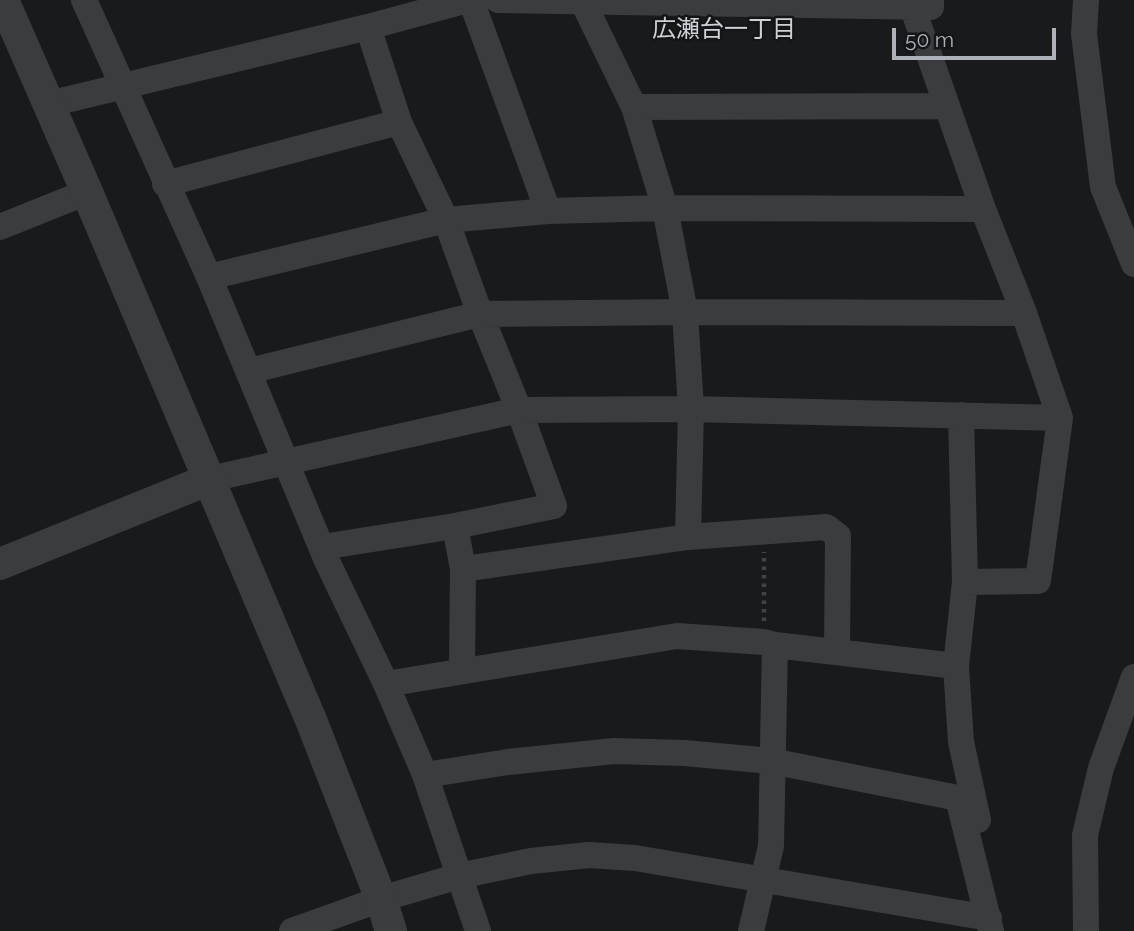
<!DOCTYPE html>
<meta charset="utf-8">
<style>
body{margin:0}
#map{position:relative;width:1134px;height:931px;overflow:hidden;background:#191a1c;font-family:Raleway,sans-serif}
canvas{display:block}
.scale{position:absolute;left:892px;top:28px;width:164px;height:32px;box-sizing:border-box;border:4px solid #adb2ba;border-top:0;padding-left:9px;font-size:21px;line-height:24px;white-space:nowrap;color:#adb2ba;-webkit-text-stroke:5px #141517;paint-order:stroke}
</style>
<div id="map">
<canvas width="1134" height="931"></canvas>
<div class="scale">50 m</div>
</div>
<script>
const c = document.querySelector('canvas').getContext('2d');
c.lineJoin = 'round';
function poly(rows) {
  const path = new Path2D();
  for (const r of rows) {
    path.moveTo(r[0], r[1]);
    for (let i = 2; i < r.length; i += 2) path.lineTo(r[i], r[i + 1]);
  }
  return path;
}
function stroke(path, color, width, dash) {
  c.strokeStyle = color;
  c.lineWidth = width;
  c.lineCap = dash ? 'butt' : 'round';
  c.setLineDash(dash || []);
  c.stroke(path);
}
function write(font, color, halo, rows, align = 'center') {
  c.font = font + ' Raleway,"Noto Sans JP",sans-serif';
  c.lineWidth = 5;
  c.setLineDash([]);
  c.textBaseline = 'middle';
  c.strokeStyle = halo;
  c.fillStyle = color;
  for (const [text, x, y, turn = 0] of rows) {
    c.save();
    c.translate(x, y);
    c.rotate((+turn || 0) * Math.PI / 180);
    c.textAlign = isNaN(turn) ? turn : align;
    if (halo) c.strokeText(text, 0, 0);
    c.fillText(text, 0, 0);
    c.restore();
  }
}
const path = poly([
 [764,621,764,552]
]);
const minor = poly([
 [84,0,209,277,327,561,386,684,425,775,478,931],
 [471,0,548,211],
 [498,0,931,7,931,0],
 [582,0,634,107,665,208,685,312,691,409,688,537],
 [905,0,912,6,983,209,1024,313,1060,418,1038,581,965,582],
 [1086,0,1084,34,1103,187,1134,264],
 [368,27,399,122,446,220,480,314,519,410,554,506,455,526,463,569],
 [49,104,368,27,468,0],
 [634,107,947,106],
 [165,184,399,122],
 [0,227,87,192],
 [209,277,446,220,548,211,665,208,983,209],
 [249,371,480,314,685,312,1024,313],
 [961,415,965,582,956,666,961,742,978,820],
 [210,479,519,410,691,409,1060,418],
 [322,547,455,526],
 [462,671,463,569,688,537,826,527,838,536,837,652],
 [386,684,677,636,764,642,775,645],
 [425,775,508,762,614,751,685,753,771,761,958,798,991,931],
 [292,931,381,899,459,876,531,861,589,855,635,858,989,918],
 [751,931,771,846,775,645,956,666],
 [1086,931,1085,835,1101,768,1134,677]
]);
const tertiary = poly([
 [3,0,87,192,311,720,381,899,391,931],
 [0,564,210,479]
]);
const neighbourhoodNames = [
 ["広瀬台一丁目",724,30]
];
stroke(path, '#414347', 4.5, [3.5, 5]);
stroke(minor, '#3b3c40', 26);
stroke(tertiary, '#3b3c40', 32);
write('24px', '#cdd1d7', '#141517', neighbourhoodNames);
</script>
